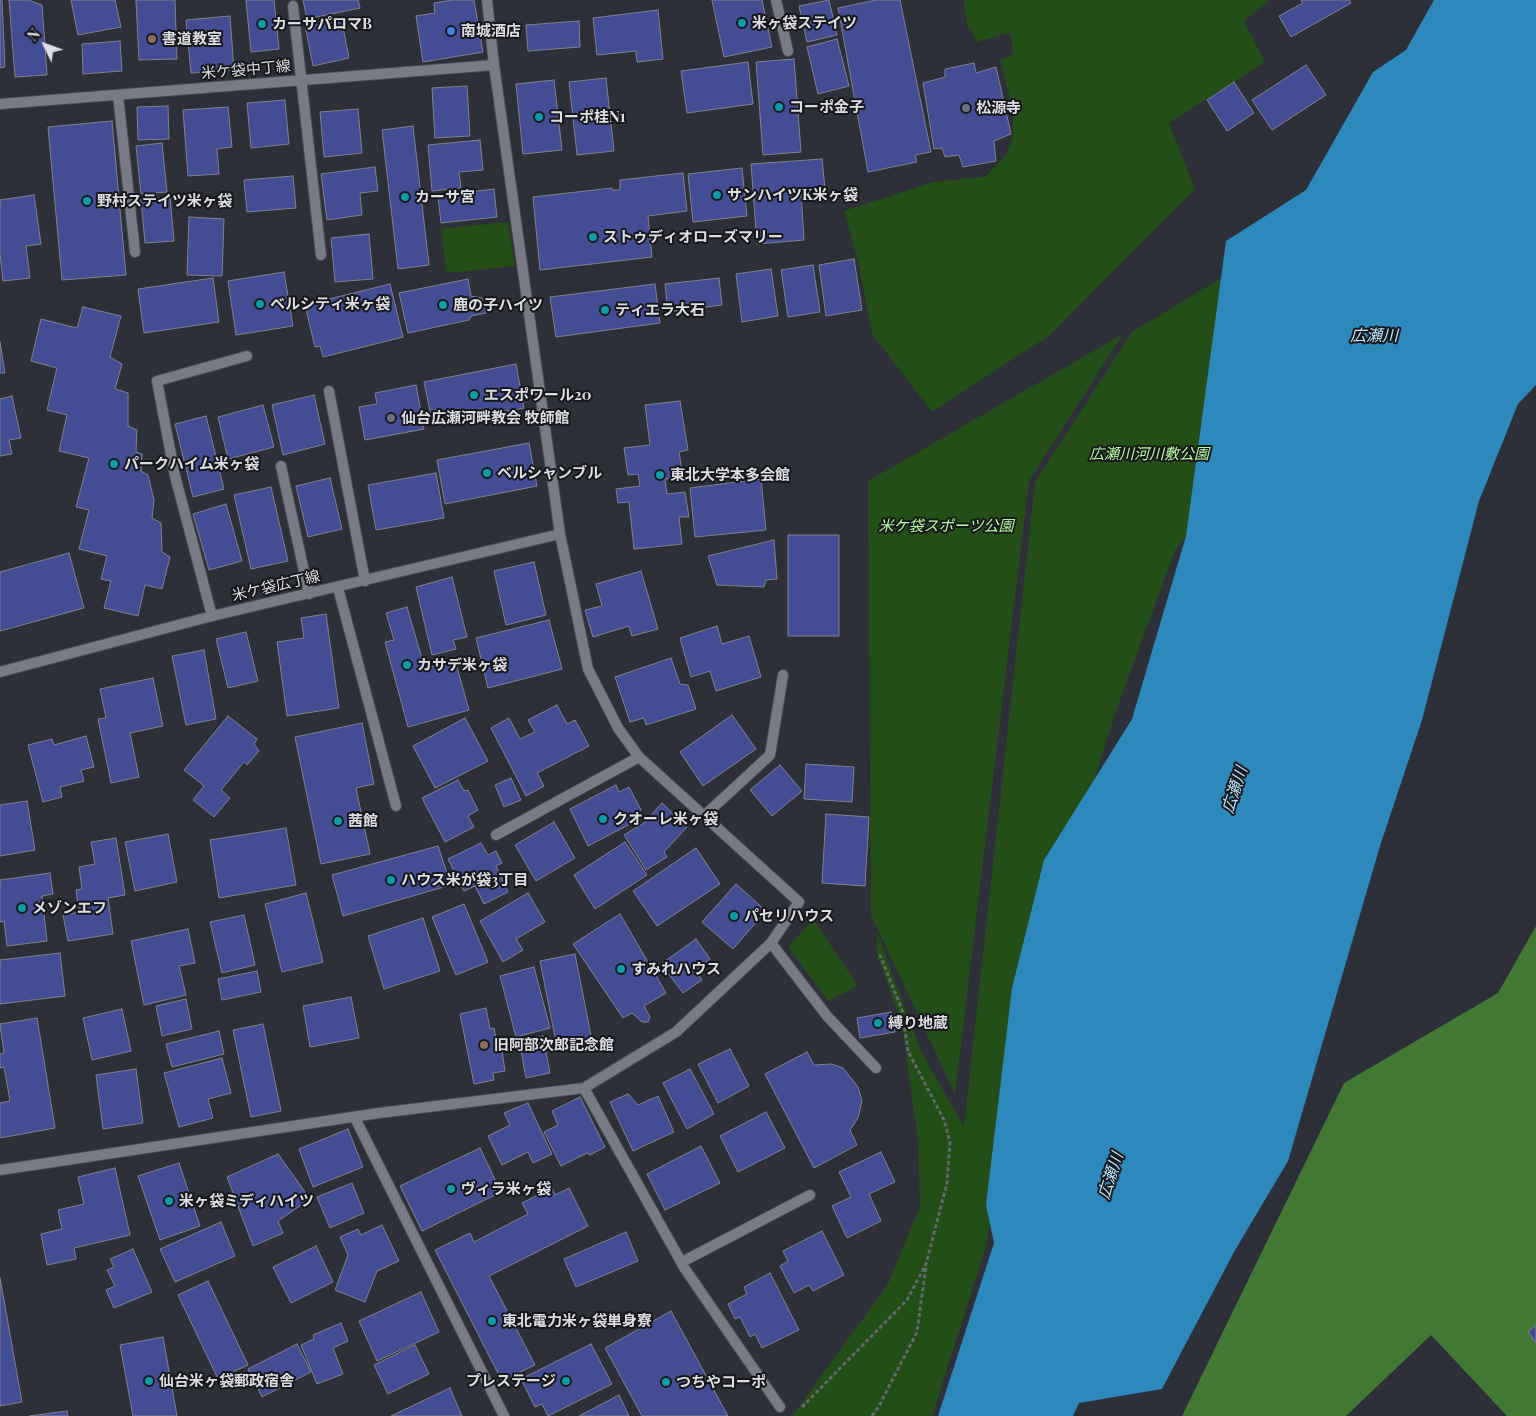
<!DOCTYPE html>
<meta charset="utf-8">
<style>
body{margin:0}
#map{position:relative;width:1536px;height:1416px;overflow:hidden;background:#2d3039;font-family:"Playfair Display",serif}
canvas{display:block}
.north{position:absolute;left:20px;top:20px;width:50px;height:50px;-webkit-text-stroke:4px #17181c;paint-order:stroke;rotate:312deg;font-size:14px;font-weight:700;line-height:20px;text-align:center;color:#dbdde3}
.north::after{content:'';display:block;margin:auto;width:18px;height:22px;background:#dbdde3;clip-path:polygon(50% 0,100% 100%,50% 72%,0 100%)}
</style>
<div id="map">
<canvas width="1536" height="1416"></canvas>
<div class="north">N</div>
</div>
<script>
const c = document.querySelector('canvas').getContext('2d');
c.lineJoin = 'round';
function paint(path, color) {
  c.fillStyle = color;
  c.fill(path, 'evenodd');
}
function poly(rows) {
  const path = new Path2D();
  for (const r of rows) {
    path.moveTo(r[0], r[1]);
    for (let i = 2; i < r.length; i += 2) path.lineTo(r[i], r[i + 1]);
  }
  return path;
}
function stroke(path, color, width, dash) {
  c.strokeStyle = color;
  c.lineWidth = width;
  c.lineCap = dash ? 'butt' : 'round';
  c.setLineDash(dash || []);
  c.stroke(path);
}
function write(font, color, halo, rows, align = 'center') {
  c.font = font + ' "Playfair Display","Noto Sans JP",serif';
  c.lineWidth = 4;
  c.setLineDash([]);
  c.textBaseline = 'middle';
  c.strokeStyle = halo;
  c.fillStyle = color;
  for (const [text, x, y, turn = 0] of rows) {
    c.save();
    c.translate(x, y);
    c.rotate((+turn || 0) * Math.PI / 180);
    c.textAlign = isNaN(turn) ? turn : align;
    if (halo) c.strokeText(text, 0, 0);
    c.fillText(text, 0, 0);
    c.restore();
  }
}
const green = poly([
 [963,0,1269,0,1244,21,1265,62,1169,123,1195,189,1050,335,932,412,872,334,859,265,844,211,933,182,985,177,1007,154,1013,135,1013,110,1000,60,1013,54,1010,33,976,42,972,31,968,28],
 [508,222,515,266,446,273,441,229],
 [1292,235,1225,486,1175,550,1115,714,1039,955,1003,1142,986,1246,932,1416,792,1416,888,1284,920,1206,918,1141,902,1025,877,955,877,932,921,1051,964,1127,1035,482,1132,332],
 [1123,334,1029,481,955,1094,871,915,868,481],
 [813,919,858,986,828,1001,788,947]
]);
const forest = poly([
 [1536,926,1536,1416,1507,1416,1431,1335,1346,1416,1182,1416,1344,1083,1498,993]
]);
const water = poly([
 [1434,0,1536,0,1536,385,1518,404,1479,501,1422,720,1380,846,1288,1161,1234,1252,1162,1389,1079,1403,1073,1416,938,1416,994,1243,986,1205,1012,988,1044,860,1132,719,1186,536,1226,241,1306,190,1373,72,1406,50]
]);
const building = poly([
 [0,0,2,0,5,67,0,68,0,0],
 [9,0,28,0,42,5,47,75,15,77,9,0],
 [71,0,115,0,121,27,78,35,71,0],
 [136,0,175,0,177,59,139,60,136,0],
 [246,0,274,0,279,49,251,52,246,0],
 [303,0,358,0,360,8,307,19,303,0],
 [452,0,474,0,483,52,423,62,416,16,435,13,434,3,452,0],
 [712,0,762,0,772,47,724,57,712,0],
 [829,0,837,35,807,42,799,6,829,0],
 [876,0,900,0,931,152,915,155,917,162,868,172,838,8,876,0],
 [1301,0,1349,0,1351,3,1291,37,1279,16,1303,3,1301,0],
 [658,10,663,59,637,62,636,51,597,55,593,18,658,10],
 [230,16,234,70,191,73,186,20,230,16],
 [341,17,349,58,313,66,305,25,341,17],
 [579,21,580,47,528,51,526,25,579,21],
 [837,39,849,86,818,94,807,47,837,39],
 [120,41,122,71,83,74,82,44,120,41],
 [794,59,801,152,763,155,756,62,794,59],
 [748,62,753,104,687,113,681,71,748,62],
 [974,63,976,73,996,67,1011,134,994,141,996,161,963,167,959,155,945,157,942,148,934,149,923,83,945,77,945,69,974,63],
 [1306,65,1326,95,1272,130,1252,100,1306,65],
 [606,78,614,151,577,155,569,82,606,78],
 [554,80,562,150,523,154,516,84,554,80],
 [1234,82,1254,113,1227,131,1207,100,1234,82],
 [467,86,470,136,435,138,432,88,467,86],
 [285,100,289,144,251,148,247,103,285,100],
 [168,106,169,139,138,140,137,107,168,106],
 [228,107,232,147,217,149,219,174,188,176,183,110,228,107],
 [358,109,362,153,324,157,320,112,358,109],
 [112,121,126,275,62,280,48,127,112,121],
 [413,126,429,265,398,269,382,130,413,126],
 [480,140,483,170,459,172,461,188,432,191,428,145,480,140],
 [162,143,167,192,141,194,136,146,162,143],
 [822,159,825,189,801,191,804,240,757,244,751,164,822,159],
 [375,167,378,191,360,193,362,215,327,220,321,174,375,167],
 [742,168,747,216,693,222,688,174,742,168],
 [683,173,687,211,648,216,652,257,540,270,533,197,612,188,612,190,620,190,620,180,683,173],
 [293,176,296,208,247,212,244,180,293,176],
 [494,189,497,217,441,223,438,196,494,189],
 [34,195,41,244,26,246,30,278,3,281,0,254,0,200,34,195],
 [170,197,174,241,145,243,141,199,170,197],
 [189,217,224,219,222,276,187,275,189,217],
 [369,234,373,279,335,282,331,238,369,234],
 [854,259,862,310,826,316,819,265,854,259],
 [813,265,820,312,788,317,781,270,813,265],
 [771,269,778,316,742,322,736,274,771,269],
 [284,272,293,326,236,335,228,281,284,272],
 [213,278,219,322,144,333,138,289,213,278],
 [719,278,722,305,668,312,665,284,719,278],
 [468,279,471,296,482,298,486,313,471,316,469,320,408,333,399,293,468,279],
 [390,284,403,337,323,357,320,346,315,347,305,305,390,284],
 [655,284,660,323,556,337,550,297,655,284],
 [83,307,121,316,110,357,122,364,115,389,128,393,128,426,137,430,136,452,142,454,141,471,148,475,154,500,152,518,161,523,162,552,170,557,162,589,145,585,138,616,104,608,111,581,101,579,107,556,79,549,89,510,76,507,89,458,59,451,67,415,47,410,57,368,31,361,41,319,77,328,83,307],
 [0,342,5,373,0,373,0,342],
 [516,364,524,408,433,425,424,382,516,364],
 [416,385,424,429,365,440,359,407,377,404,375,393,416,385],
 [314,395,325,444,283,455,272,405,314,395],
 [12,396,21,438,9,440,12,454,0,456,0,399,12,396],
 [680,401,688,450,679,452,683,478,665,479,667,494,685,492,689,517,679,517,682,544,634,549,629,502,618,503,616,489,640,486,638,474,628,475,624,448,650,445,645,405,680,401],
 [263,405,274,447,228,459,218,417,263,405],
 [206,416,224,489,193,497,175,424,206,416],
 [529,443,537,486,445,504,437,460,529,443],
 [436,473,444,518,376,530,368,485,436,473],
 [330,478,342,529,308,537,296,486,330,478],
 [761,479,766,530,695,537,690,488,761,479],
 [271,487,288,561,251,569,234,495,271,487],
 [226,504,242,561,209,570,193,514,226,504],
 [788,535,839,535,839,636,788,636,788,535],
 [774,540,777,579,766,580,764,587,717,585,708,556,774,540],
 [69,553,84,608,0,631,0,572,69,553],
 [534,562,546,615,506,625,494,571,534,562],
 [641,571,658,629,632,636,629,626,593,637,585,610,602,606,596,584,641,571],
 [452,577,467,637,453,640,456,649,432,655,416,587,452,577],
 [407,607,425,669,455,660,469,710,408,727,385,642,394,640,386,613,407,607],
 [326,614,339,708,287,716,277,642,304,638,301,618,326,614],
 [549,620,562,669,488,688,476,638,549,620],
 [717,626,722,644,749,636,761,677,716,691,710,671,691,677,680,638,717,626],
 [246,632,258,681,228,688,216,639,246,632],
 [204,650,216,719,186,725,172,656,204,650],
 [671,658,680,684,688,685,696,709,646,725,644,718,630,722,615,677,671,658],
 [153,678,163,726,130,733,139,777,111,783,98,719,106,718,100,689,153,678],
 [557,705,567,724,575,720,589,746,537,773,544,786,526,796,491,728,509,718,520,739,535,732,528,720,557,705],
 [732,715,756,749,703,786,680,752,732,715],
 [228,716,257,739,254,744,259,751,247,765,244,762,221,790,230,798,214,817,193,800,204,786,184,770,228,716],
 [465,718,488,761,435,788,413,746,465,718],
 [362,723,374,784,356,788,370,854,321,864,295,737,362,723],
 [86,736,94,767,81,770,84,781,60,787,62,797,43,802,28,745,52,739,54,745,86,736],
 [806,764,854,767,852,802,804,799,806,764],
 [780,765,802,791,772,816,750,790,780,765],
 [511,778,521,800,504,807,495,785,511,778],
 [458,780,464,791,468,790,478,810,468,816,474,827,445,842,422,798,458,780],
 [616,785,619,792,629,787,641,810,632,815,630,824,588,846,570,809,616,785],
 [27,801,35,850,0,856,0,805,27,801],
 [662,803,687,827,664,852,667,857,646,870,624,835,644,823,662,803],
 [826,814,869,817,865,886,822,883,826,814],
 [554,822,575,858,536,881,515,845,554,822],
 [286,828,296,885,219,898,210,840,286,828],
 [168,834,177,882,135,891,125,842,168,834],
 [116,838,125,895,108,898,113,934,68,941,63,915,79,912,76,890,82,889,79,867,95,864,91,842,116,838],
 [625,842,647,875,595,909,574,875,625,842],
 [481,843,488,855,496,851,502,863,496,866,508,892,484,904,475,886,464,891,448,859,481,843],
 [438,846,451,885,343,916,332,875,438,846],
 [696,848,720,884,657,926,633,891,696,848],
 [50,873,53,894,42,896,47,941,7,946,4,921,0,922,0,880,50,873],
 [736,884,766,911,733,949,702,922,736,884],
 [306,893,323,962,282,972,265,904,306,893],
 [528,893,545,922,516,939,523,950,503,962,480,921,528,893],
 [464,904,488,962,456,975,432,917,464,904],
 [620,914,666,993,644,1006,650,1017,648,1022,642,1022,632,1013,623,1018,573,944,620,914],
 [244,915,255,965,222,973,210,922,244,915],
 [423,918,440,971,384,989,368,936,423,918],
 [188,929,195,963,179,966,186,995,144,1005,131,941,188,929],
 [696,939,710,959,695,970,702,980,683,993,661,964,696,939],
 [60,953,65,996,0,1004,0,960,60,953],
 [575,954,592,1041,557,1047,540,961,575,954],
 [534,967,550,1028,516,1037,500,976,534,967],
 [257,971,261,992,222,1000,218,979,257,971],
 [351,997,359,1038,310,1047,303,1006,351,997],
 [186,999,192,1029,162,1036,156,1006,186,999],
 [486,1008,490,1029,494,1028,497,1044,501,1044,505,1071,493,1073,494,1080,474,1084,460,1014,486,1008],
 [122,1009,131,1051,92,1060,83,1018,122,1009],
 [891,1012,895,1032,860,1038,857,1018,891,1012],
 [37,1018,55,1128,0,1138,0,1103,10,1101,4,1067,0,1068,0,1054,4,1053,0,1024,37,1018],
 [263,1024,281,1111,251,1117,233,1030,263,1024],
 [219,1031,224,1054,172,1067,166,1044,219,1031],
 [543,1036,550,1073,526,1078,519,1040,543,1036],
 [730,1049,749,1086,718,1103,698,1064,730,1049],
 [807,1052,814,1065,832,1064,843,1068,858,1087,862,1101,858,1118,850,1130,857,1145,814,1168,765,1074,807,1052],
 [222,1058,231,1093,208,1099,213,1118,179,1127,164,1073,222,1058],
 [136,1069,143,1123,103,1129,96,1075,136,1069],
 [690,1069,714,1114,687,1129,663,1083,690,1069],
 [628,1094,638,1105,658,1096,674,1132,633,1151,610,1102,628,1094],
 [580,1097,605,1147,590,1155,587,1153,561,1166,544,1132,558,1125,552,1111,580,1097],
 [528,1103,552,1154,533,1163,528,1152,502,1165,488,1136,510,1125,504,1113,528,1103],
 [766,1112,785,1148,738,1172,720,1136,766,1112],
 [348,1129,363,1167,313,1187,299,1149,348,1129],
 [701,1146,720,1183,665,1210,647,1174,701,1146],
 [480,1148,501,1192,422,1231,400,1186,480,1148],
 [881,1152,895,1182,869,1194,881,1221,847,1238,832,1206,851,1197,839,1172,881,1152],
 [278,1154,310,1199,278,1221,283,1233,253,1246,227,1177,278,1154],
 [179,1163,200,1226,160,1240,138,1176,179,1163],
 [115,1168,130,1235,74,1248,76,1259,47,1265,41,1234,62,1229,58,1210,84,1204,78,1177,115,1168],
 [352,1183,364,1213,330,1228,317,1197,352,1183],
 [552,1188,555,1195,569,1188,588,1226,489,1276,535,1365,502,1381,435,1250,470,1233,474,1242,528,1214,522,1203,552,1188],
 [221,1222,235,1256,175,1282,160,1249,221,1222],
 [382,1225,399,1261,377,1271,365,1302,335,1290,348,1255,340,1237,358,1229,361,1235,382,1225],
 [822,1231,844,1275,813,1291,809,1285,794,1293,780,1266,788,1261,783,1251,822,1231],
 [626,1232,638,1261,576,1287,564,1259,626,1232],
 [316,1246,333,1282,291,1303,273,1267,316,1246],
 [133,1249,152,1292,114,1308,106,1290,115,1286,107,1270,114,1267,110,1259,133,1249],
 [770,1273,799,1330,762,1348,755,1334,750,1337,740,1317,735,1319,728,1304,747,1294,744,1287,770,1273],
 [0,1278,22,1402,0,1406,0,1278],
 [208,1281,248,1365,218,1379,178,1295,208,1281],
 [421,1292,439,1332,377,1361,359,1321,421,1292],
 [671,1311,728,1416,642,1416,605,1348,671,1311],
 [341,1323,348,1341,333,1348,343,1374,317,1384,301,1345,314,1339,313,1335,341,1323],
 [1536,1325,1536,1343,1528,1332,1536,1325],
 [163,1337,177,1416,133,1416,120,1345,163,1337],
 [297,1344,311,1372,262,1397,248,1369,297,1344],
 [591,1344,612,1384,548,1416,542,1404,535,1407,521,1379,591,1344],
 [415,1345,429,1374,388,1394,374,1365,415,1345],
 [450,1388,462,1416,391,1416,450,1388],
 [619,1395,629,1416,579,1416,619,1395],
 [67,1411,68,1416,29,1416,67,1411]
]);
const path = poly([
 [802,1407,907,1300,926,1264,947,1183,950,1142,944,1120,908,1051,902,1010,880,955],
 [872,1416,879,1406,917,1332,926,1266]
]);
const service = poly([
 [776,0,788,51],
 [329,391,365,581],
 [281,466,309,594],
 [212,616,175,476,157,381,247,356],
 [771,943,827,1016,876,1068],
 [355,1118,504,1416],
 [682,1262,810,1195]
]);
const minor = poly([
 [293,6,321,255],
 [118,95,135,252],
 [0,104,494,65],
 [338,588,396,806],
 [0,672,212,616,560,534],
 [704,816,770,755,783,675],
 [496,835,639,757],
 [584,1088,685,1269,780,1407],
 [0,1170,379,1113,584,1088,676,1032,771,943,799,902,639,757,618,728,588,669,560,534,494,65,487,0]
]);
const markers = [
 [742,23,5,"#0f9aa8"],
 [262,24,5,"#0f9aa8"],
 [451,31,5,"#3f7fe0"],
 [152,39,5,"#8d6e63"],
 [779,107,5,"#0f9aa8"],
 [966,108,5,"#6b7280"],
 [539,117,5,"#0f9aa8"],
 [717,195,5,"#0f9aa8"],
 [405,197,5,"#0f9aa8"],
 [87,201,5,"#0f9aa8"],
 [593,237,5,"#0f9aa8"],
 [260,304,5,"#0f9aa8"],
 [443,305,5,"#0f9aa8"],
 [605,310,5,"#0f9aa8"],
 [474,395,5,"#0f9aa8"],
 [391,418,5,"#6b7280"],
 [114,464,5,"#0f9aa8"],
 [487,473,5,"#0f9aa8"],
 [660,475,5,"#0f9aa8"],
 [407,665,5,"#0f9aa8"],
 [603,819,5,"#0f9aa8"],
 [338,821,5,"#0f9aa8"],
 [391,880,5,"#0f9aa8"],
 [22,908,5,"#0f9aa8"],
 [734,916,5,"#0f9aa8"],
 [621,969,5,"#0f9aa8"],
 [878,1023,5,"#0f9aa8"],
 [484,1045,5,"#8d6e63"],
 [451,1189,5,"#0f9aa8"],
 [169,1201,5,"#0f9aa8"],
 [492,1321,5,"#0f9aa8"],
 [149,1381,5,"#0f9aa8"],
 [566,1381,5,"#0f9aa8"],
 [666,1382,5,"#0f9aa8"]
];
const poiNames = [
 ["米ヶ袋ステイツ",752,23],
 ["カーサパロマB",272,24],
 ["南城酒店",461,31],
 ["書道教室",162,39],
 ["コーポ金子",789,107],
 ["松源寺",976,108],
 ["コーポ桂N1",549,117],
 ["サンハイツK米ヶ袋",727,195],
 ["カーサ宮",415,197],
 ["野村ステイツ米ヶ袋",97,201],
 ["ストゥディオローズマリー",603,237],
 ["ベルシティ米ヶ袋",270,304],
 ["鹿の子ハイツ",453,305],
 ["ティエラ大石",615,310],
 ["エスポワール20",484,395],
 ["仙台広瀬河畔教会 牧師館",401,418],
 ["パークハイム米ヶ袋",124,464],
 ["ベルシャンブル",497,473],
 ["東北大学本多会館",670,475],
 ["カサデ米ヶ袋",417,665],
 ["クオーレ米ヶ袋",613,819],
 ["茜館",348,821],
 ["ハウス米が袋3丁目",401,880],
 ["メゾンエフ",32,908],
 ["パセリハウス",744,916],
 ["すみれハウス",631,969],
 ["縛り地蔵",888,1023],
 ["旧阿部次郎記念館",494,1045],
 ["ヴィラ米ヶ袋",461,1189],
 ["米ヶ袋ミディハイツ",179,1201],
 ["東北電力米ヶ袋単身寮",502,1321],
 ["仙台米ヶ袋郵政宿舎",159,1381],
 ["プレステージ",556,1381,"right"],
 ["つちやコーポ",676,1382]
];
const streetNames = [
 ["米ケ袋中丁線",246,70,-5],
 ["米ケ袋広丁線",276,586,-13]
];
const parkNames = [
 ["広瀬川河川敷公園",1149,454],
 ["米ケ袋スポーツ公園",946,526]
];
const waterNames = [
 ["広瀬川",1374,336],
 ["広瀬川",1235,790,-72],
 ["広瀬川",1111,1176,-72]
];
paint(green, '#244e17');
paint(forest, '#437834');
paint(water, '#2d88bc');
paint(building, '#424d93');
stroke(building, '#7f828e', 1);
stroke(service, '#494b53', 12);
stroke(minor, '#494b53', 12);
stroke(path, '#65676f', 3, [4, 2.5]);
stroke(service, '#787b86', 10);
stroke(minor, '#787b86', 10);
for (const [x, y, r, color] of markers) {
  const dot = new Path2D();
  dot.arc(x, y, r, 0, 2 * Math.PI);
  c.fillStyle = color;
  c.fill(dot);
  stroke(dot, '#17181c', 2);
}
write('bold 15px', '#dbdde3', '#17181c', poiNames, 'left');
write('15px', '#dbdde3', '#17181c', streetNames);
write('italic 15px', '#b1fb9d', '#17181c', parkNames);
write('italic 16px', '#b8e1fd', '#17181c', waterNames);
</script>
